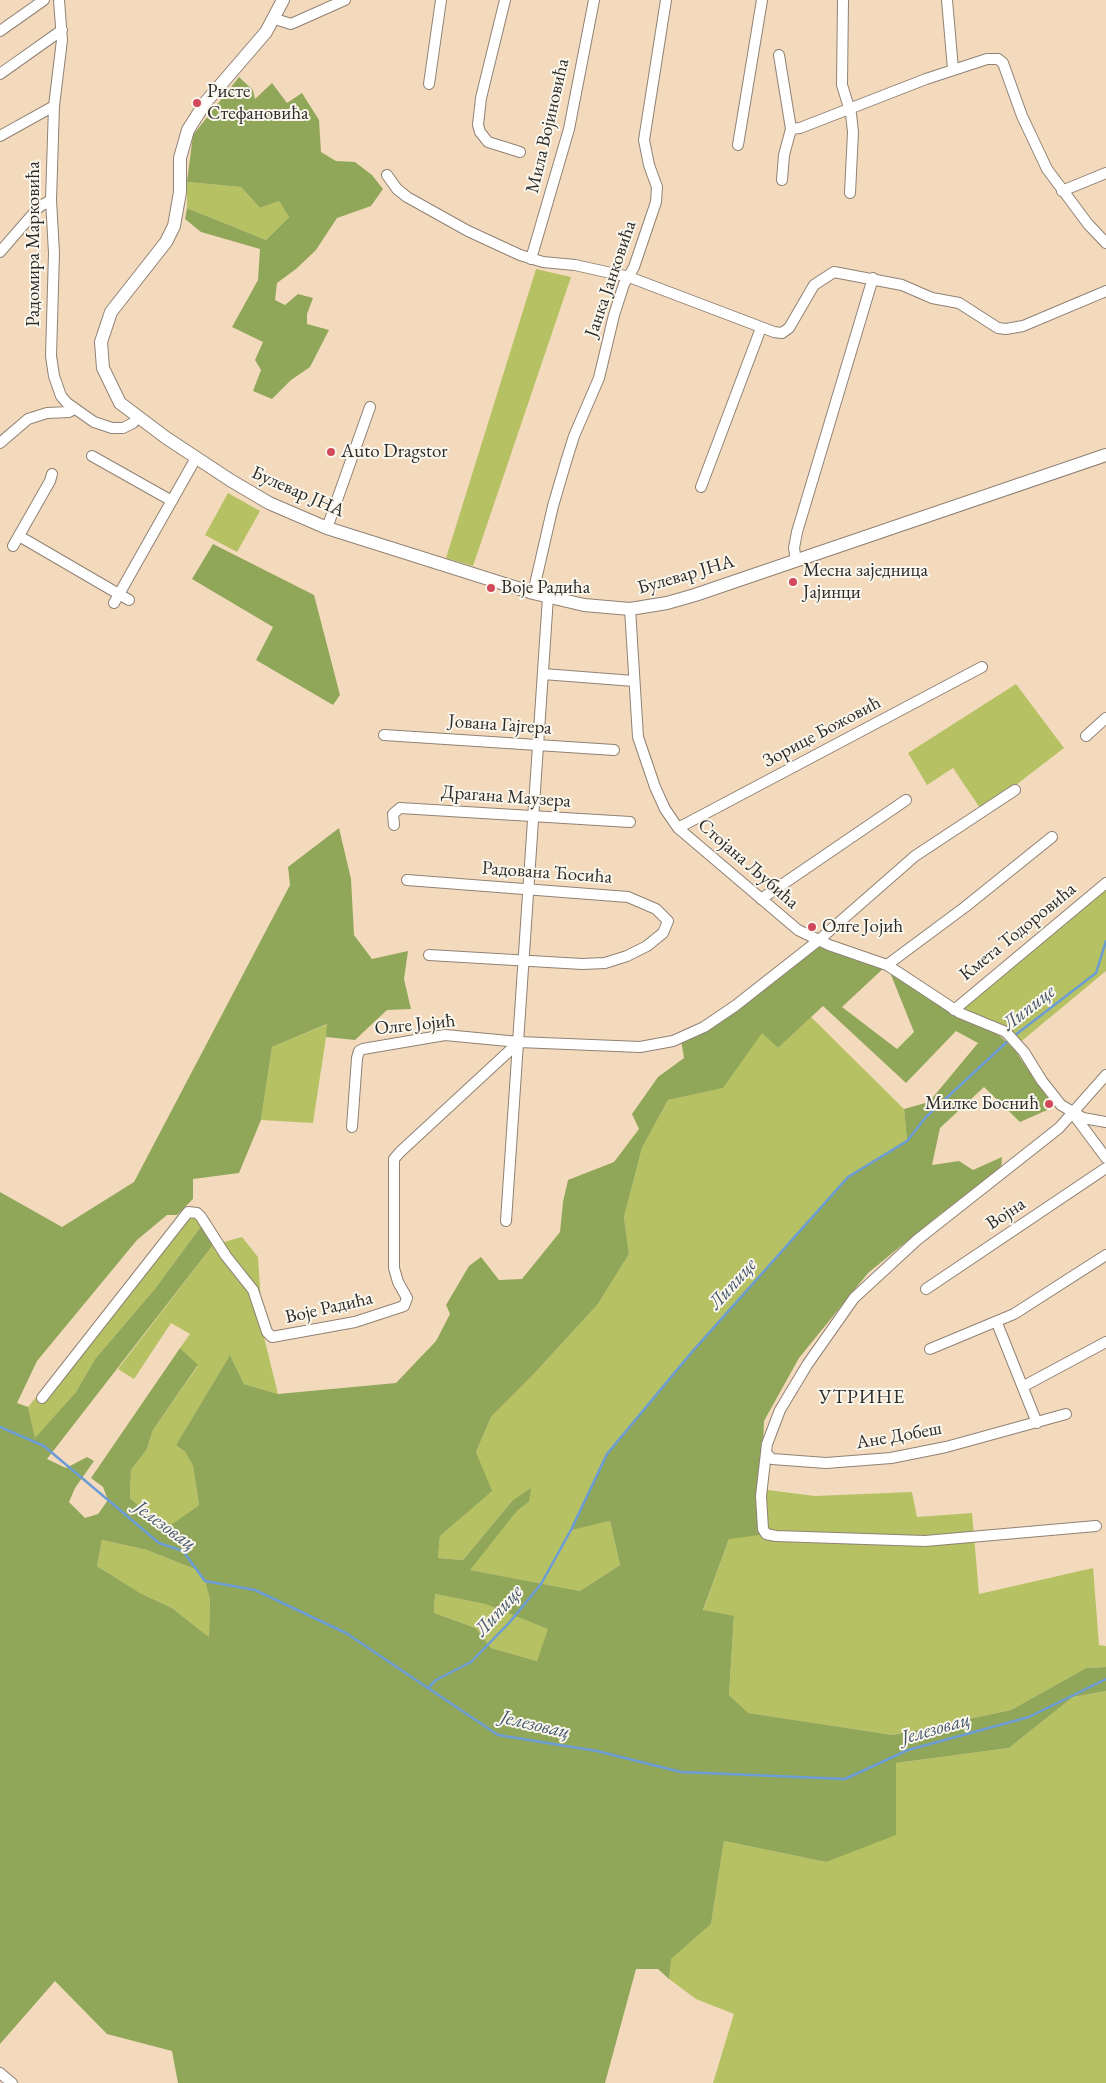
<!DOCTYPE html>
<meta charset="utf-8">
<style>
body{margin:0}
canvas{display:block;background:#f4dabd}
</style>
<canvas width="1106" height="2083"></canvas>
<script>
const c = document.querySelector('canvas').getContext('2d');
c.lineJoin = 'round';
function paint(path, color) {
  c.fillStyle = color;
  c.fill(path, 'evenodd');
}
function poly(rows) {
  const path = new Path2D();
  for (const r of rows) {
    path.moveTo(r[0], r[1]);
    for (let i = 2; i < r.length; i += 2) path.lineTo(r[i], r[i + 1]);
  }
  return path;
}
function stroke(path, color, width, dash) {
  c.strokeStyle = color;
  c.lineWidth = width;
  c.lineCap = dash ? 'butt' : 'round';
  c.setLineDash(dash || []);
  c.stroke(path);
}
function write(font, color, halo, rows, align = 'center') {
  c.font = font + ' "EB Garamond",serif';
  c.lineWidth = 4;
  c.setLineDash([]);
  c.textBaseline = 'middle';
  c.strokeStyle = halo;
  c.fillStyle = color;
  for (const [text, x, y, turn = 0] of rows) {
    c.save();
    c.translate(x, y);
    c.rotate((+turn || 0) * Math.PI / 180);
    c.textAlign = isNaN(turn) ? turn : align;
    if (halo) c.strokeText(text, 0, 0);
    c.fillText(text, 0, 0);
    c.restore();
  }
}
const green = poly([
 [187,182,241,187,260,208,279,201,289,217,266,240,187,208],
 [536,269,571,277,473,566,446,558],
 [228,493,260,511,237,552,205,535],
 [1016,684,1064,748,982,811,953,768,927,785,908,753],
 [1106,883,1106,971,1018,1044,954,1010],
 [811,1017,904,1109,907,1141,848,1177,691,1353,572,1529,610,1521,620,1565,580,1591,469,1570,517,1511,529,1502,512,1501,463,1560,438,1558,440,1536,491,1491,476,1452,491,1417,532,1376,598,1304,629,1254,624,1217,642,1148,668,1100,722,1088,762,1032,778,1048],
 [328,1024,313,1123,261,1120,272,1047],
 [188,1215,197,1215,202,1225,154,1290,95,1359,76,1392,35,1439,28,1407],
 [242,1237,258,1257,263,1333,278,1394,244,1384,230,1355,176,1445,185,1452,193,1466,199,1505,164,1531,130,1498,131,1470,147,1449,153,1430,198,1366,180,1348,190,1334,171,1323,134,1379,118,1369,213,1245],
 [760,1489,815,1496,912,1492,917,1517,972,1513,979,1594,1093,1568,1099,1645,1106,1646,1106,1667,1086,1668,1011,1710,893,1735,747,1713,729,1695,734,1617,703,1611,729,1539],
 [102,1540,147,1550,197,1570,205,1581,210,1600,209,1637,172,1608,140,1593,97,1566],
 [435,1594,485,1604,549,1629,537,1661,491,1648,476,1628,434,1613],
 [1106,1691,1106,2083,713,2083,734,2014,696,1999,669,1979,670,1959,711,1924,724,1841,826,1862,896,1763,1009,1748,1073,1697]
]);
const forest = poly([
 [239,77,253,90,255,99,272,83,287,103,302,93,319,120,321,152,336,161,355,162,372,175,383,189,371,206,337,218,316,250,296,269,277,283,275,300,285,305,298,294,313,298,307,314,307,324,329,330,310,367,291,380,272,399,253,391,261,370,255,360,263,342,232,327,258,280,260,249,201,232,185,219,187,208,266,240,289,217,279,201,260,208,241,187,187,182,193,135],
 [213,544,314,595,340,695,333,705,256,660,273,627,192,579],
 [339,828,351,879,354,935,372,959,408,951,404,979,411,1009,387,1010,355,1040,326,1037,327,1024,272,1047,261,1120,239,1173,193,1179,193,1199,177,1215,167,1215,137,1240,37,1361,17,1403,28,1407,35,1438,76,1392,95,1359,154,1290,202,1225,213,1245,47,1459,66,1468,87,1457,94,1461,75,1488,69,1502,85,1518,98,1514,108,1500,103,1487,91,1478,180,1348,198,1365,153,1430,147,1449,131,1470,130,1498,164,1530,199,1505,193,1466,185,1452,176,1445,230,1355,244,1384,278,1394,396,1383,436,1341,450,1314,446,1305,469,1266,481,1257,499,1280,522,1279,560,1232,563,1202,568,1180,614,1162,639,1129,632,1114,658,1077,684,1058,681,1040,721,1016,819,940,887,965,960,1013,1000,1036,1014,1049,1054,1107,1020,1122,984,1087,940,1128,932,1165,959,1161,973,1170,1002,1157,1001,1171,940,1214,868,1273,799,1358,764,1421,759,1535,729,1539,703,1610,734,1616,729,1695,748,1713,893,1735,1011,1710,1086,1668,1106,1667,1106,1691,1073,1697,1009,1748,896,1763,896,1835,826,1862,724,1841,711,1924,671,1959,669,1979,658,1969,636,1969,605,2083,178,2083,172,2051,107,2034,55,1981,0,2044,0,1192,62,1227,134,1182,290,885,288,867],
 [887,965,914,1032,897,1049,842,1007],
 [823,1006,906,1083,956,1031,978,1043,929,1102,904,1109,907,1141,848,1177,691,1353,607,1454,571,1530,610,1521,620,1565,580,1591,470,1570,517,1511,529,1502,531,1488,512,1501,463,1560,438,1558,440,1536,492,1491,476,1452,491,1417,532,1376,598,1304,629,1254,624,1217,642,1148,668,1100,723,1088,762,1033,778,1048],
 [102,1540,147,1550,197,1570,205,1581,210,1600,209,1637,172,1608,140,1593,97,1566],
 [435,1594,485,1604,548,1629,537,1661,491,1648,476,1628,434,1613]
]);
const stream = poly([
 [1014,1036,1096,973,1106,941],
 [0,1427,44,1446,159,1543,183,1551,205,1581,255,1590,346,1633,498,1735,597,1751,681,1772,845,1779,908,1750,1029,1717,1106,1679],
 [428,1688,436,1680,471,1662,509,1623,541,1584,571,1530,607,1454,691,1353,848,1177,907,1141,926,1117,1010,1039]
]);
const minor = poly([
 [59,0,62,40,54,106,51,200,54,253,51,356,54,376,61,396,67,403,94,422,112,428,123,428,133,423,137,418],
 [505,0,481,98,478,125,480,132,488,142,520,152],
 [843,0,842,85,851,114,853,132,850,193],
 [947,0,953,69],
 [275,19,291,24,345,0],
 [0,31,44,0],
 [779,55,791,129,784,155,782,180],
 [0,74,62,30],
 [429,84,441,0],
 [791,129,800,128,926,79,987,59,998,59,1003,63,1022,116,1047,169,1088,224,1106,243],
 [0,136,54,106],
 [738,145,762,0],
 [387,175,397,189,407,197,468,231,520,255,543,262,575,265,629,277,774,332,782,333,789,328,814,285,834,272,902,285,932,298,959,303,998,328,1006,329,1023,326,1106,291],
 [1062,191,1106,173],
 [0,252,39,207,51,200],
 [531,259,569,129,594,0],
 [0,443,28,419,47,413,69,412,74,409],
 [92,456,172,501],
 [701,487,761,328],
 [327,528,370,407],
 [19,536,129,600],
 [13,546,50,481,52,474],
 [796,561,794,548,797,532,873,278],
 [533,593,553,506,565,465,574,436,599,378,614,315,624,284,634,267,656,202,657,187,649,165,644,140,666,0],
 [114,603,196,458],
 [630,609,638,737,655,787,665,809,678,828,798,930,829,945,887,965,960,1013,1006,1032,1024,1052,1042,1081,1061,1105,1083,1118,1106,1122],
 [543,674,634,681],
 [384,735,614,750],
 [1086,736,1106,718],
 [394,825,393,814,400,808,630,822],
 [678,828,982,667],
 [407,880,628,897,656,909,668,921,663,933,647,946,627,956,605,963,582,964,429,955],
 [761,899,906,800],
 [887,965,965,907,1052,837],
 [954,1010,1106,883],
 [1074,1115,1106,1158],
 [352,1127,357,1058,359,1051,363,1049,445,1035,519,1042,640,1047,673,1041,704,1027,735,1006,819,940,915,856,1015,790],
 [506,1221,548,597],
 [926,1289,1106,1168],
 [997,1323,1037,1423],
 [930,1349,1014,1314,1106,1255],
 [1024,1386,1106,1342],
 [42,1398,188,1212,197,1213,201,1217,226,1256,253,1290,267,1332,272,1337,355,1322,404,1306,407,1298,398,1282,394,1268,394,1159,400,1152,519,1042],
 [767,1454,772,1459,826,1463,891,1458,946,1447,1066,1414],
 [1096,1526,925,1541,776,1536,766,1534,763,1529,761,1496,767,1444,780,1410,807,1365,854,1298,917,1240,1059,1128,1106,1075],
 [0,2073,12,2083]
]);
const major = poly([
 [283,0,266,32,205,103,188,130,180,158,180,192,174,226,166,242,111,312,101,342,103,368,120,403,165,437,230,480,269,503,327,528,533,593,584,605,630,609,667,603,695,595,1106,455]
]);
const markers = [
 [197,103,5,"#d1495b"],
 [331,452,5,"#d1495b"],
 [793,582,5,"#d1495b"],
 [491,588,5,"#d1495b"],
 [812,927,5,"#d1495b"],
 [1049,1104,5,"#d1495b"]
];
const poiNames = [
 ["Ристе",207,92],
 ["Стефановића",207,114],
 ["Auto Dragstor",341,452],
 ["Месна заједница",803,571],
 ["Јајинци",803,593],
 ["Воје Радића",501,588],
 ["Олге Јојић",822,927],
 ["Милке Боснић",1039,1104,"right"]
];
const streetNames = [
 ["Мила Војиновића",548,126,-77],
 ["Радомира Марковића",34,244,-90],
 ["Јанка Јанковића",611,279,-71],
 ["Булевар ЈНА",298,492,24],
 ["Булевар ЈНА",686,575,-16],
 ["Јована Гајгера",500,725,4],
 ["Зорице Божовић",822,732,-28],
 ["Драгана Маузера",506,797,4],
 ["Стојана Љубића",748,864,41],
 ["Радована Ћосића",547,873,4],
 ["Кмета Тодоровића",1018,932,-39],
 ["Олге Јојић",415,1025,-6],
 ["Војна",1006,1214,-34],
 ["Воје Радића",329,1308,-13],
 ["Ане Добеш",899,1436,-10]
];
const waterNames = [
 ["Липице",1029,1008,-38],
 ["Липице",733,1284,-48],
 ["Јелезовац",165,1526,36],
 ["Липице",499,1611,-48],
 ["Јелезовац",535,1725,13],
 ["Јелезовац",936,1729,-16]
];
const neighbourhoodNames = [
 ["УТРИНЕ",862,1398]
];
paint(green, '#b5c163');
paint(forest, '#90a759');
stroke(stream, '#6c9cd5', 2.5);
stroke(minor, '#908274', 12);
stroke(major, '#908274', 14);
stroke(minor, '#fff', 10);
stroke(major, '#fff', 12);
for (const [x, y, r, color] of markers) {
  const dot = new Path2D();
  dot.arc(x, y, r, 0, 2 * Math.PI);
  c.fillStyle = color;
  c.fill(dot);
  stroke(dot, '#fbf7ec', 2);
}
write('19px', '#2b2b2b', '#fbf7ec', poiNames, 'left');
write('19px', '#2b2b2b', '#fbf7ec', streetNames);
write('italic 20px', '#45586f', '#fbf7ec', waterNames);
c.letterSpacing = '1px';
write('20px', '#2b2b2b', '#fbf7ec', neighbourhoodNames);
c.letterSpacing = '0px';
</script>
